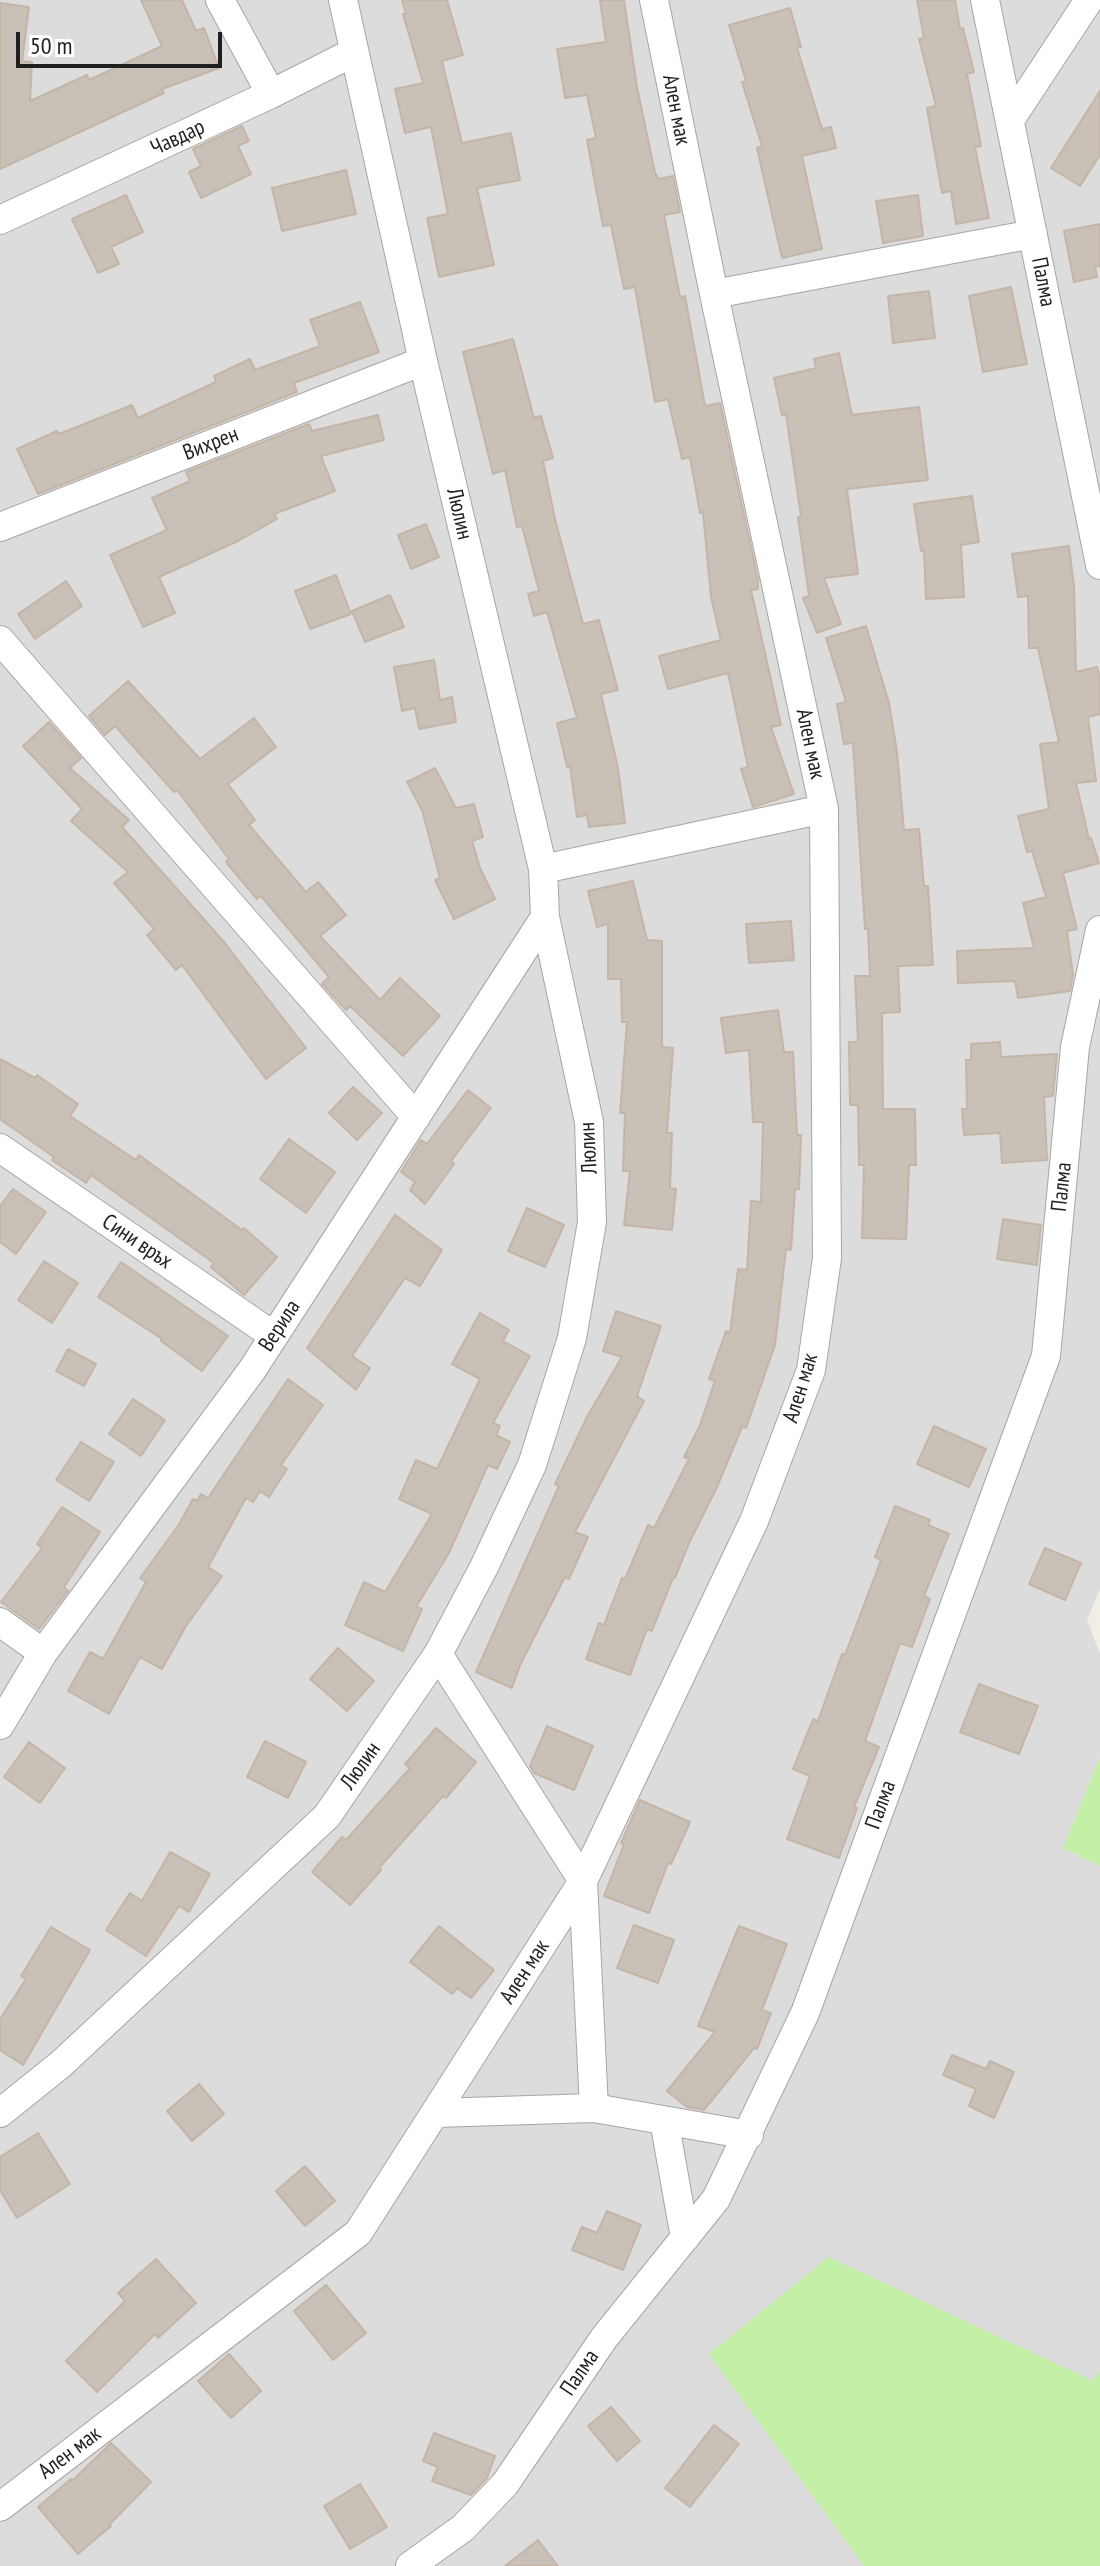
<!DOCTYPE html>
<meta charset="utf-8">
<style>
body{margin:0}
#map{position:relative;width:1100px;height:2566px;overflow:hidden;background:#f1eee5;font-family:"PT Sans Narrow",sans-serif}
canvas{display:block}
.scale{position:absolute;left:16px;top:32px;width:206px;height:36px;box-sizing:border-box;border:4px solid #1f1f1f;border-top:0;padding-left:10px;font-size:24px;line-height:28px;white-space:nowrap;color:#1f1f1f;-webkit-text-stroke:6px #fff;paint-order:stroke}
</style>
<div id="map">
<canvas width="1100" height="2566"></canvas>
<div class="scale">50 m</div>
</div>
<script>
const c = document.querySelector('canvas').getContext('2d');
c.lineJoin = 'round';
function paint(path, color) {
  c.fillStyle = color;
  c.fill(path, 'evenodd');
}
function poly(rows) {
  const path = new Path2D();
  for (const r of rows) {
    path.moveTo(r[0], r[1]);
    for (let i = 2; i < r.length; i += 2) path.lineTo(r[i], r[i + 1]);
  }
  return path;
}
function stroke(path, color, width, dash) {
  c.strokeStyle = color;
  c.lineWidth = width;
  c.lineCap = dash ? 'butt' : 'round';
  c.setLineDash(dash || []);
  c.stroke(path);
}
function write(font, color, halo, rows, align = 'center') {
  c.font = font + ' "PT Sans Narrow",sans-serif';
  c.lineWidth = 6;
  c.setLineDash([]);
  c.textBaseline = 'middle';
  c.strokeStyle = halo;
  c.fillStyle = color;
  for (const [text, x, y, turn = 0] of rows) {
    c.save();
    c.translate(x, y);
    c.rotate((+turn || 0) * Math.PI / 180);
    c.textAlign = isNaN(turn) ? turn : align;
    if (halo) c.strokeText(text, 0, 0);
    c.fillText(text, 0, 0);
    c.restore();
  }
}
const residential = poly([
 [0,0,1100,0,1100,1589,1087,1620,1100,1654,1100,1758,1063,1848,1100,1866,1100,2369,1094,2382,710,2354,864,2566,0,2566]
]);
const grass = poly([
 [1100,1758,1100,1866,1063,1848],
 [829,2257,1093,2381,1100,2369,1100,2566,864,2566,709,2354]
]);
const building = poly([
 [141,0,182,0,196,31,204,28,219,68,162,89,164,93,0,169,0,3,29,7,22,61,32,62,30,101,87,75,89,80,162,46,141,0],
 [402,0,447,0,463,55,442,61,462,143,511,133,520,180,477,188,494,265,439,277,427,218,448,214,431,127,405,133,395,89,423,83,403,14,406,14,402,0],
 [600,0,624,0,637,87,655,173,659,179,673,176,680,212,664,215,680,297,685,296,705,406,720,403,758,580,758,589,751,590,781,725,771,727,794,794,753,807,741,769,748,767,728,673,668,689,659,656,721,640,711,597,703,512,700,513,690,457,682,459,668,399,655,402,635,287,624,289,611,225,603,226,587,140,596,138,587,95,565,98,557,49,606,42,600,0],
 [917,0,955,0,960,29,963,28,974,72,967,74,981,146,975,147,989,218,956,224,951,191,942,193,927,108,936,106,919,39,924,38,917,0],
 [790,8,801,47,797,48,822,129,831,127,836,148,802,156,822,249,782,258,757,148,762,146,742,82,746,81,729,25,790,8],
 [1100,91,1100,155,1080,186,1051,168,1100,91],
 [242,126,249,141,238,146,251,174,201,198,189,172,201,166,193,149,242,126],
 [346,170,356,214,282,231,272,188,346,170],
 [126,195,143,232,111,247,119,264,98,273,72,219,126,195],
 [918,195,923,236,883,243,876,201,918,195],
 [1100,224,1100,266,1095,267,1097,277,1074,282,1064,231,1100,224],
 [1011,287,1027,364,983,372,969,296,1011,287],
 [929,291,935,338,893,343,888,296,929,291],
 [360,302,379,352,294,383,297,392,38,494,17,449,57,431,59,434,132,405,138,418,216,382,214,376,250,359,255,370,320,346,310,320,360,302],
 [513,339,534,418,541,416,553,458,543,461,555,519,583,624,599,620,618,690,601,694,618,768,625,823,589,827,587,815,577,817,570,766,567,767,557,723,577,718,547,612,534,616,528,594,539,591,522,526,517,527,505,470,493,474,463,352,513,339],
 [839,353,852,415,919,407,928,480,847,489,858,574,824,578,841,624,817,633,803,598,809,596,798,517,801,516,786,414,782,415,774,378,816,368,814,359,839,353],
 [378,415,384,440,321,456,335,491,274,514,277,519,238,541,159,577,175,613,143,627,110,555,167,530,152,498,190,481,186,472,309,424,312,431,378,415],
 [972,496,979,542,961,545,964,597,926,599,924,550,921,551,914,504,972,496],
 [426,524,439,557,411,569,398,535,426,524],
 [1069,546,1074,587,1076,672,1097,667,1100,679,1100,714,1088,717,1096,781,1076,783,1089,839,1091,838,1099,863,1063,873,1077,929,1067,931,1073,975,1070,991,1018,998,1015,981,958,983,957,951,1034,948,1023,903,1046,897,1032,851,1027,852,1018,816,1049,809,1040,744,1059,742,1038,648,1029,648,1028,596,1018,597,1012,554,1069,546],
 [336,575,351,614,310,629,295,591,336,575],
 [66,581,82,606,35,639,18,614,66,581],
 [390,595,404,627,365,642,352,611,390,595],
 [866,626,889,703,897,752,904,830,919,829,924,886,928,886,933,965,898,966,900,1012,882,1013,883,1109,915,1109,916,1165,909,1165,906,1239,862,1238,864,1165,859,1165,858,1105,850,1105,849,1042,858,1042,855,976,870,976,868,929,865,929,853,743,844,744,837,704,846,702,826,638,866,626],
 [434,660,440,700,452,697,456,722,419,729,415,708,402,711,394,667,434,660],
 [128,681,200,759,254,718,276,747,228,784,255,820,249,825,306,892,318,882,346,915,320,936,380,1000,400,978,440,1016,403,1056,350,1006,346,1010,322,984,329,977,261,896,257,899,226,862,229,859,177,790,174,792,115,726,105,735,89,716,128,681],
 [49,722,81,758,70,768,129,820,122,827,224,942,306,1048,266,1079,182,965,176,970,147,935,154,929,114,883,128,872,71,821,82,809,23,746,49,722],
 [435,768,456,808,474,804,483,837,472,841,480,868,495,899,454,919,435,880,440,878,422,810,407,782,435,768],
 [633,881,647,940,662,941,662,1047,673,1048,667,1133,672,1133,670,1188,676,1189,672,1230,624,1225,630,1171,623,1171,625,1113,620,1113,627,1022,622,1022,621,979,608,979,608,924,597,927,588,891,633,881],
 [791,921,794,960,749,963,746,924,791,921],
 [778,1010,784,1052,793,1052,797,1135,801,1135,799,1189,795,1189,791,1250,786,1249,775,1345,746,1428,742,1427,717,1487,689,1543,675,1578,673,1578,652,1631,647,1629,630,1675,586,1659,599,1623,604,1625,622,1578,625,1579,648,1525,654,1528,689,1459,684,1457,700,1425,715,1381,709,1379,726,1331,730,1333,738,1269,747,1270,751,1201,761,1202,763,1122,753,1122,749,1050,726,1053,721,1018,778,1010],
 [1000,1042,1001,1057,1057,1054,1053,1096,1044,1097,1047,1160,1002,1163,1000,1133,964,1135,962,1109,967,1109,966,1060,971,1060,971,1044,1000,1042],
 [0,1059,35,1078,37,1075,78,1104,70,1116,136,1160,139,1155,242,1230,244,1228,277,1257,244,1295,211,1267,214,1263,91,1175,86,1183,52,1160,54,1157,0,1119,0,1059],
 [353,1087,382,1113,357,1140,329,1113,353,1087],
 [468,1090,491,1108,451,1161,454,1164,425,1204,410,1190,415,1182,401,1172,421,1140,427,1144,468,1090],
 [289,1139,335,1172,306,1213,260,1179,289,1139],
 [13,1189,46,1212,16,1254,0,1242,0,1206,13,1189],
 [527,1208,564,1225,545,1267,508,1251,527,1208],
 [395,1215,442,1250,420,1286,405,1278,352,1356,370,1368,356,1390,307,1348,395,1215],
 [1003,1219,1041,1225,1037,1265,997,1259,1003,1219],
 [44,1261,78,1283,52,1323,18,1300,44,1261],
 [121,1262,228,1336,202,1371,161,1341,162,1339,98,1297,121,1262],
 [616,1311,661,1326,637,1396,644,1401,575,1532,588,1537,569,1579,565,1577,520,1665,512,1688,476,1672,559,1486,555,1484,588,1415,622,1357,603,1351,616,1311],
 [480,1313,509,1330,503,1341,530,1356,493,1423,500,1426,496,1435,510,1442,497,1469,488,1465,449,1553,416,1607,422,1609,403,1651,345,1625,364,1582,385,1592,432,1514,399,1499,416,1460,437,1469,480,1379,452,1364,480,1313],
 [68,1349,96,1364,84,1386,56,1371,68,1349],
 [288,1379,323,1405,281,1465,287,1469,269,1497,260,1491,253,1502,246,1498,208,1567,222,1576,186,1626,162,1669,140,1657,109,1714,68,1691,90,1652,103,1659,146,1582,140,1578,178,1526,193,1499,197,1501,201,1494,208,1498,288,1379],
 [133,1399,165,1420,141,1456,109,1434,133,1399],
 [934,1426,986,1449,969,1487,917,1464,934,1426],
 [81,1442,114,1462,89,1501,56,1480,81,1442],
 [895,1506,930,1520,928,1525,949,1534,924,1596,930,1599,912,1647,900,1643,865,1741,879,1747,854,1807,857,1808,839,1858,787,1839,810,1776,793,1769,813,1719,818,1721,842,1654,845,1655,881,1560,875,1557,895,1506],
 [62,1507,100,1532,64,1587,68,1591,39,1629,1,1602,42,1548,37,1544,62,1507],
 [1045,1548,1081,1563,1065,1600,1029,1584,1045,1548],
 [338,1648,374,1681,347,1711,310,1679,338,1648],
 [979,1684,1038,1706,1019,1754,960,1732,979,1684],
 [547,1726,593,1746,574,1790,534,1773,530,1766,547,1726],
 [436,1728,476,1762,446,1798,443,1796,379,1868,381,1870,350,1905,312,1872,342,1837,346,1840,410,1768,405,1764,436,1728],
 [265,1741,306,1762,288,1798,247,1777,265,1741],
 [29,1742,65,1768,40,1803,4,1777,29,1742],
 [640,1800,690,1822,671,1864,668,1863,649,1913,604,1896,624,1844,621,1843,640,1800],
 [170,1852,210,1874,189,1912,179,1906,146,1956,106,1930,130,1893,142,1901,170,1852],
 [634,1925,674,1940,658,1983,617,1968,634,1925],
 [439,1926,494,1970,471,1998,457,1988,452,1994,410,1962,439,1926],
 [739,1926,787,1944,762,2010,771,2013,757,2049,754,2048,704,2110,687,2107,667,2091,715,2032,698,2026,739,1926],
 [51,1927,90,1950,23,2065,0,2050,0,2019,26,1979,21,1976,51,1927],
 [952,2055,986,2069,990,2061,1014,2072,994,2118,969,2106,976,2089,943,2075,952,2055],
 [199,2084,224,2114,192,2141,167,2111,199,2084],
 [38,2133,70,2184,17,2218,0,2190,0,2157,38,2133],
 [305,2166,335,2201,305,2226,276,2191,305,2166],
 [607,2211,641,2225,623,2270,572,2250,582,2227,597,2233,607,2211],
 [156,2259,196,2303,158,2338,155,2334,97,2392,66,2361,125,2301,118,2293,156,2259],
 [326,2285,366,2333,333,2360,294,2311,326,2285],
 [229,2354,261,2391,231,2418,198,2381,229,2354],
 [611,2407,640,2441,617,2461,588,2426,611,2407],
 [714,2425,739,2444,690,2507,665,2488,714,2425],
 [434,2433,495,2456,487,2478,471,2495,432,2481,438,2467,423,2461,434,2433],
 [111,2443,151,2482,109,2525,111,2526,78,2554,38,2507,71,2479,72,2481,111,2443],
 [360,2484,387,2527,350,2549,324,2506,360,2484],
 [538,2540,558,2566,505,2566,538,2540]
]);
const street = poly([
 [220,0,271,94],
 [985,0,1100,565],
 [1010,120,1089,0],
 [0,220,271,94,354,52],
 [714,294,1033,234],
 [0,527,423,361],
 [0,640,416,1117],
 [543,869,824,809],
 [0,1148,274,1336],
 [0,1622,43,1653],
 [438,1654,583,1881,594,2108],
 [0,1725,43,1653,252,1370,545,917],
 [0,2113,61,2064,327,1816,438,1654,484,1567,532,1465,572,1338,592,1222,589,1122,545,917,543,869,423,361,343,0],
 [435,2113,594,2108,749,2135],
 [664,2120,685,2238],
 [0,2507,358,2233,583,1881,754,1521,811,1370,827,1258,824,809,714,294,654,0],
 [410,2566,463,2528,505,2484,604,2338,716,2199,805,2013,1046,1356,1075,1047,1100,930]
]);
const streetNames = [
 ["Ален мак",676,110,79],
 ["Чавдар",178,138,-25],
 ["Палма",1043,282,79],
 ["Вихрен",211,444,-21],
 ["Люлин",459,514,77],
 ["Ален мак",810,744,78],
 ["Люлин",589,1148,-93],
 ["Палма",1062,1187,-84],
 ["Сини връх",137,1242,34],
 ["Верила",280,1326,-57],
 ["Ален мак",801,1388,-73],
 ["Люлин",361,1766,-55],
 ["Палма",881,1805,-70],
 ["Ален мак",525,1972,-57],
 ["Палма",580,2373,-56],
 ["Ален мак",70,2453,-37]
];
paint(residential, '#dddcdc');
paint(grass, '#c4efa7');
paint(building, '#c9c0b7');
stroke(building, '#c4b5a6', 2);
stroke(street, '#a6a6a6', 30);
stroke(street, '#fff', 28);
write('22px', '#1f1f1f', '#fff', streetNames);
</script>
